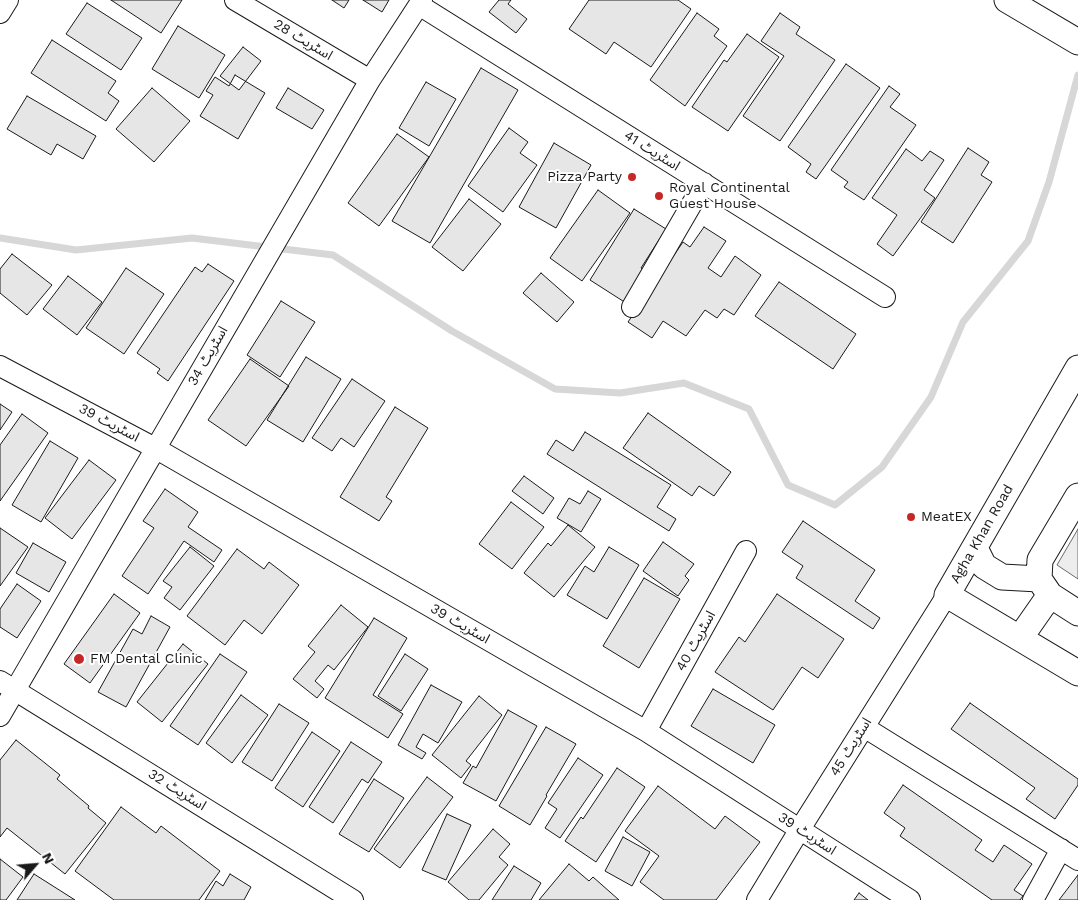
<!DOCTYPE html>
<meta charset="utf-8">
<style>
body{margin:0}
#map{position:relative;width:1078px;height:900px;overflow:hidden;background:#fff;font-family:"Work Sans",sans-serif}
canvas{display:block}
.north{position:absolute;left:10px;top:840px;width:50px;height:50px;-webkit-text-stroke:4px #fff;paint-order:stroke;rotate:63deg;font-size:14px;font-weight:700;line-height:20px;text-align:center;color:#1a1a1a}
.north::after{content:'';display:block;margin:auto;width:18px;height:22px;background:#1a1a1a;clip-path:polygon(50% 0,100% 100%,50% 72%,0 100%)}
</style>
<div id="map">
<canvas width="1078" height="900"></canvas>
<div class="north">N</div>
</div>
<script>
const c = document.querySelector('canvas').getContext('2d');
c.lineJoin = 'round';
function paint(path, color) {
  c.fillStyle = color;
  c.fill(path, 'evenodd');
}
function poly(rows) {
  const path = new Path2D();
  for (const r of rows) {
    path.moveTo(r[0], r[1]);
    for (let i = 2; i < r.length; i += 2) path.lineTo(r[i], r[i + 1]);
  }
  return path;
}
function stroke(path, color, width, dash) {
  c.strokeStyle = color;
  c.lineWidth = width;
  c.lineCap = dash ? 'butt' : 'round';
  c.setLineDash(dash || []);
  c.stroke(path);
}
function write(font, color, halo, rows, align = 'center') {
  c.font = font + ' "Work Sans","Noto Sans Arabic",sans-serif';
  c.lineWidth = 4;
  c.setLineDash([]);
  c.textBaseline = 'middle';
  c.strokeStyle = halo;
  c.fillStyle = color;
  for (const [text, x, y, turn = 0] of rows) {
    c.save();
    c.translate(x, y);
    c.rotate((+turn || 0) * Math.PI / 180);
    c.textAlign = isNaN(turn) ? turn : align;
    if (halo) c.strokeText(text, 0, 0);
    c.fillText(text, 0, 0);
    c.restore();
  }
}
const built = poly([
 [1078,529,1078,579,1057,565,1078,529]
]);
const stream = poly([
 [0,238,76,250,192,238,333,255,452,331,555,389,620,393,684,383,749,409,788,485,835,505,882,467,931,397,963,322,1028,241,1049,182,1078,75]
]);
const building = poly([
 [111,0,182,0,161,33,111,0],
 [332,0,349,0,344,8,332,0],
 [363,0,389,0,382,12,363,0],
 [499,0,511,0,508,4,527,19,516,33,489,12,499,0],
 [589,0,678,0,691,9,651,67,614,42,606,54,569,29,589,0],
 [87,3,142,38,121,70,66,34,87,3],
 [697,13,719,29,714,36,727,46,685,106,650,80,697,13],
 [780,13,800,27,796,34,835,60,780,141,743,116,784,56,761,41,780,13],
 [178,26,225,55,199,98,152,69,178,26],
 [747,34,779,57,728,131,692,107,724,60,727,62,747,34],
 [52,40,116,81,108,93,119,101,106,121,31,73,52,40],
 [243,47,261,61,239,90,220,76,243,47],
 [846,64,880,88,816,179,806,172,811,164,788,147,846,64],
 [481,68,518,90,430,243,392,221,481,68],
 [235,75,265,93,238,139,200,116,213,95,206,91,215,77,229,86,235,75],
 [426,82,456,99,429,146,399,128,426,82],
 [889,86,900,94,890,107,916,125,864,200,844,187,848,182,831,170,889,86],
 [152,88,190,121,154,162,116,129,152,88],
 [288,88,324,110,312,129,276,108,288,88],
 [27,96,96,136,83,159,57,144,51,155,7,129,27,96],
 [509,128,528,142,520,153,537,165,503,212,468,186,509,128],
 [397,134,429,157,379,226,348,203,397,134],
 [554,143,591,165,556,228,519,207,554,143],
 [968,148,989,162,981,175,992,182,953,243,921,222,968,148],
 [906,149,922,161,930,151,944,160,924,190,935,198,893,256,877,244,897,215,872,198,906,149],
 [598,190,630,213,582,281,550,258,598,190],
 [469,199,501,224,463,271,432,247,469,199],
 [634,209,666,229,641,268,646,271,626,303,590,280,634,209],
 [704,227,726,241,708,268,721,277,735,256,761,275,734,315,724,309,717,318,705,310,686,336,663,321,652,338,628,322,683,242,690,247,704,227],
 [12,254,52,285,27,315,0,293,0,269,12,254],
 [208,264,234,281,168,381,157,373,160,369,137,353,195,267,202,272,208,264],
 [126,268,164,294,124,354,86,328,126,268],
 [541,273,574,302,557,322,523,293,541,273],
 [68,276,102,302,77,335,43,309,68,276],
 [779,282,856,334,833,369,755,316,779,282],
 [281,301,315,322,280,377,247,355,281,301],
 [306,357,341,379,303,442,267,420,306,357],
 [250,359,289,386,246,446,208,420,250,359],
 [352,379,385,401,354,447,341,438,332,451,312,438,352,379],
 [0,404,12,412,0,430,0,404],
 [395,407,428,428,386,497,392,501,379,521,340,497,395,407],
 [648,413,731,472,714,496,699,486,692,496,623,448,648,413],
 [22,414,48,433,0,501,0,445,22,414],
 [585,432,671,485,657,507,676,519,669,531,547,454,556,440,573,451,585,432],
 [50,441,78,458,41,522,12,505,50,441],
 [89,460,116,480,72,539,45,518,89,460],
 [524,476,554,498,543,514,512,491,524,476],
 [165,489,198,512,188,527,222,550,214,562,184,541,148,594,122,576,154,528,143,521,165,489],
 [588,491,601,499,581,532,557,518,569,498,580,504,588,491],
 [511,502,544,527,512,569,479,544,511,502],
 [803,521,875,570,855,601,880,618,873,629,796,578,803,566,782,552,803,521],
 [568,525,595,547,554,597,524,573,548,543,551,546,568,525],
 [0,528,28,547,0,586,0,528],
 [663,542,694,564,685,576,689,580,678,596,643,571,663,542],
 [33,543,66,562,49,592,16,573,33,543],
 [190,547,214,566,180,610,164,598,172,587,163,581,190,547],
 [609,547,639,565,607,619,567,595,585,566,594,572,609,547],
 [237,549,264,569,269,562,299,585,262,634,244,620,225,645,187,616,237,549],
 [644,578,680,599,639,668,603,646,644,578],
 [17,584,41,601,17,638,0,627,0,609,17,584],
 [114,594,140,613,90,683,64,664,114,594],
 [777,594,844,639,818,678,802,667,773,710,715,672,739,637,745,642,777,594],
 [341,605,368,627,334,670,328,665,315,681,324,689,317,698,293,679,315,652,308,646,341,605],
 [151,616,170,627,126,707,98,692,133,629,142,634,151,616],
 [374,618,407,638,373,695,403,714,388,738,325,698,374,618],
 [183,644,208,664,162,722,137,702,183,644],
 [220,654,247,672,198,745,170,726,220,654],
 [405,654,428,669,401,711,378,696,405,654],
 [431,685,462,702,438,743,423,734,416,747,426,753,422,759,398,745,431,685],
 [713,689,775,725,753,763,691,726,713,689],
 [241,695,268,715,232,763,206,743,241,695],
 [479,696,502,715,466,761,471,765,461,778,432,755,479,696],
 [970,703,1078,779,1078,785,1055,819,1026,799,1035,788,951,729,970,703],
 [279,704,309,723,272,781,242,762,279,704],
 [508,710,537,726,496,801,463,783,473,766,476,768,508,710],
 [546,727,576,744,546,795,547,796,530,825,499,806,546,727],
 [312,732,340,751,303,807,275,788,312,732],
 [16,740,60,775,57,779,89,806,88,808,106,823,65,874,7,828,0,837,0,760,16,740],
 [351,742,382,762,368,783,362,779,333,823,309,807,351,742],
 [578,758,603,775,560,838,545,828,557,809,548,803,578,758],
 [617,768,645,787,596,862,565,841,581,817,583,819,617,768],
 [427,777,453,797,400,868,374,849,427,777],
 [374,779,404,798,369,852,339,834,374,779],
 [903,785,982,840,975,850,993,862,1004,845,1032,864,1014,890,1023,896,1020,900,992,900,900,836,905,828,884,813,903,785],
 [658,786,715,829,725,816,760,842,716,900,664,900,640,882,659,856,625,831,658,786],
 [121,807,156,833,161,826,220,871,199,900,114,900,75,871,121,807],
 [447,814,471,825,446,880,422,870,447,814],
 [493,829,510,844,499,857,508,865,479,900,469,900,448,882,493,829],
 [623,837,650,852,632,886,605,871,623,837],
 [0,859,23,877,6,900,0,900,0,859],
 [569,864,589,881,593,877,619,900,539,900,569,864],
 [514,866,541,883,531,900,492,900,514,866],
 [34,874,64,893,75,900,17,900,34,874],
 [230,874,251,887,244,900,205,900,216,881,223,886,230,874],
 [1078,875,1078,900,1059,900,1078,875],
 [859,893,868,900,854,900,859,893]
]);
const minor = poly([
 [235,0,370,80],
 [419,5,885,297],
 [0,13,8,0],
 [632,307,704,183],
 [0,366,155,448,646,731,910,900],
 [0,681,353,900],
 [0,716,370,80,422,0],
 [864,727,1078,860],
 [646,731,746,551],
 [757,900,800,829,947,595],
 [1033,900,1061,849]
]);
const tertiary = poly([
 [1007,0,1078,42],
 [1078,368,947,595,1078,673],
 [1078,496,1040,560,1039,579,1050,595,1078,613],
 [975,548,984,566,1002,577,1039,579],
 [1020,638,1050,595]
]);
const markers = [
 [632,177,5,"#c62828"],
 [659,196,5,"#c62828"],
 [911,517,5,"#c62828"],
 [79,659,6,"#c62828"]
];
const streetNames = [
 ["اسٹریٹ 28",303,40,31],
 ["اسٹریٹ 41",652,151,32],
 ["اسٹریٹ 34",208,356,-60],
 ["اسٹریٹ 39",109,423,28],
 ["Agha Khan Road",982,534,-60],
 ["اسٹریٹ 39",460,624,30],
 ["اسٹریٹ 40",696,641,-61],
 ["اسٹریٹ 45",851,747,-58],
 ["اسٹریٹ 32",177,790,32],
 ["اسٹریٹ 39",807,834,33]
];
const poiNames = [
 ["Pizza Party",622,177,"right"],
 ["Royal Continental",669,188],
 ["Guest House",669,204],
 ["MeatEX",921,517],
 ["FM Dental Clinic",90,659]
];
paint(built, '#ededed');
stroke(built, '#6a6a6a', 1);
stroke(stream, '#d7d7d7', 7);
paint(building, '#e6e6e6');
stroke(building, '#1a1a1a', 1);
stroke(minor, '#1a1a1a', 22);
stroke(tertiary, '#1a1a1a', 27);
stroke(minor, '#fff', 20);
stroke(tertiary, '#fff', 25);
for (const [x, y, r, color] of markers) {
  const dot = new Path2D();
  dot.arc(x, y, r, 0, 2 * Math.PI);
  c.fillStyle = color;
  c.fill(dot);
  stroke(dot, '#fff', 2);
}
write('14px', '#1a1a1a', '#fff', streetNames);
write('14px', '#1a1a1a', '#fff', poiNames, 'left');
</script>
